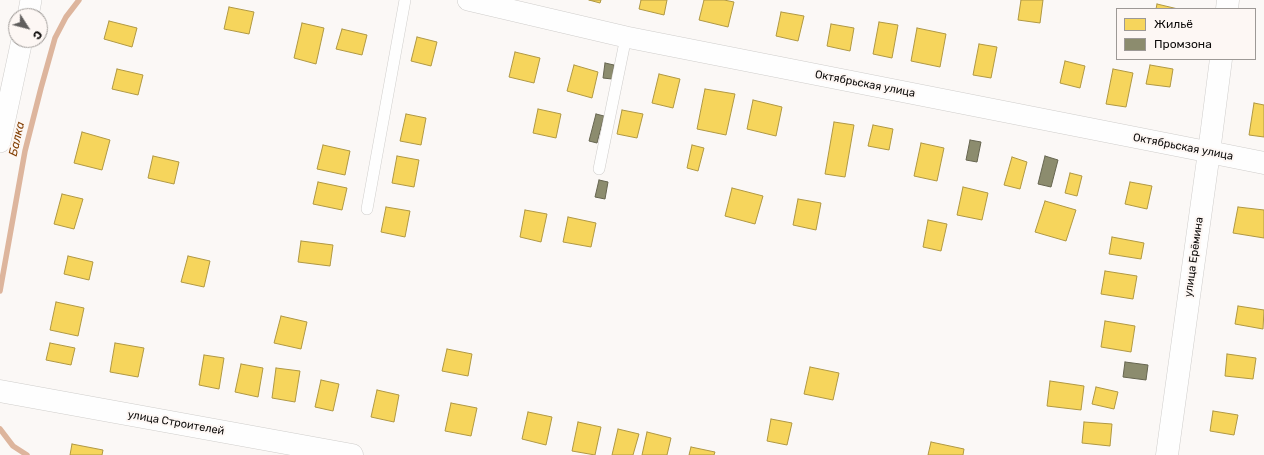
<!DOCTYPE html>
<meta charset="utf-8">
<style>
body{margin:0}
#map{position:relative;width:1264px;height:455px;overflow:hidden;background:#fbf8f6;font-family:Rubik,sans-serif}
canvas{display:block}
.legend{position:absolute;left:1116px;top:8px;width:140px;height:52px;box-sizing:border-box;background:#fdf7f4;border:1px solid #9d9996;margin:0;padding:5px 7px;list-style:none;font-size:12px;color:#0d0b0a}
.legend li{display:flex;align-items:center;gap:8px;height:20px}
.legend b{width:20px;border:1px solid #9d9996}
.north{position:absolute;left:8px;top:8px;width:40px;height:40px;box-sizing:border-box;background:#fdf7f4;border:1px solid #9d9996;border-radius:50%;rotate:126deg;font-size:11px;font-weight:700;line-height:16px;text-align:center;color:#0d0b0a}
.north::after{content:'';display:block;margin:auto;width:14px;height:18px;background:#605e5d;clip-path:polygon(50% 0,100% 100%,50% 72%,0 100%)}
</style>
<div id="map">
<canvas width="1264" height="455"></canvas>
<ul class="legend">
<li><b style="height:11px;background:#f6d55c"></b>Жильё</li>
<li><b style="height:11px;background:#8c8c6e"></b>Промзона</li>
</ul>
<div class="north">С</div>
</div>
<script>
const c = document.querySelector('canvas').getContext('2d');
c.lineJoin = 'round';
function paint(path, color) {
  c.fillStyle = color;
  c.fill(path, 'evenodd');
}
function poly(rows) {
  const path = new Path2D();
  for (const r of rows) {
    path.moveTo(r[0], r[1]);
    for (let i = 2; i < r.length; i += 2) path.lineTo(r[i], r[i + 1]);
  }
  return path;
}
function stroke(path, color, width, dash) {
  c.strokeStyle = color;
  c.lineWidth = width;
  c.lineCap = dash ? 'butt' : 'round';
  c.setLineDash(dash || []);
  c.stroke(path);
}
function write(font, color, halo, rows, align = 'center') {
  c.font = font + ' Rubik,sans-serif';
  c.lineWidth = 4;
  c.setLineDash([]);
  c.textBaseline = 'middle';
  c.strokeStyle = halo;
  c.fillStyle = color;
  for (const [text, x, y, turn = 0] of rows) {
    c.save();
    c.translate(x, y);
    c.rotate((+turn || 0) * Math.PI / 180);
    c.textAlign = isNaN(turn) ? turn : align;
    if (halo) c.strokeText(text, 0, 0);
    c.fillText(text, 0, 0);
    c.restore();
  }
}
const homes = poly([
 [589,0,601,0,600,3,589,0],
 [641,0,667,0,664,15,639,9,641,0],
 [704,0,724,0,734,2,728,27,699,20,704,0],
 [1021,0,1043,0,1040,23,1018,20,1021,0],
 [1157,4,1178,9,1156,9,1157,4],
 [229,7,254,12,249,34,224,29,229,7],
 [781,12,804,16,798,41,776,36,781,12],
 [109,21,137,28,132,47,104,39,109,21],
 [879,22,898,25,892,58,873,54,879,22],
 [302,23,324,28,316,64,294,58,302,23],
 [831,24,854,28,850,51,827,46,831,24],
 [917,28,946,34,940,67,911,61,917,28],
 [342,29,367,35,362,55,336,49,342,29],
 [417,37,437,42,431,66,411,61,417,37],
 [979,44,997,47,991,78,973,75,979,44],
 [515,52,540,58,534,83,509,77,515,52],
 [1065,61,1085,66,1080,88,1060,83,1065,61],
 [574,65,598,72,592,98,567,91,574,65],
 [1150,65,1173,69,1170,87,1146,84,1150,65],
 [117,69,143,75,138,95,112,89,117,69],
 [1113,69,1133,73,1126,107,1106,104,1113,69],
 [659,74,680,79,673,108,652,103,659,74],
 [705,89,735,94,726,135,697,129,705,89],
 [753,100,782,107,776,136,747,129,753,100],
 [1254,103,1264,105,1264,137,1249,135,1254,103],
 [538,109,561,114,556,138,533,133,538,109],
 [622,110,643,114,637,138,617,134,622,110],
 [406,114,426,118,421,145,400,141,406,114],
 [834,122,854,125,845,177,825,174,834,122],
 [873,125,893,129,889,150,868,146,873,125],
 [82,132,110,140,102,170,74,163,82,132],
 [921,143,944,148,937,181,914,176,921,143],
 [323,145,350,151,345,175,317,169,323,145],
 [692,145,704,148,698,171,687,168,692,145],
 [153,156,179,162,174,184,148,178,153,156],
 [397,156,419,160,414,187,392,183,397,156],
 [1012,157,1027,162,1020,189,1004,185,1012,157],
 [1070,173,1082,176,1077,196,1065,193,1070,173],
 [318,182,347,188,342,210,313,204,318,182],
 [1130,182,1152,186,1147,209,1125,204,1130,182],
 [963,187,988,193,982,220,957,215,963,187],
 [732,188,763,196,755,224,725,216,732,188],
 [62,194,83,199,74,229,54,224,62,194],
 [798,199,821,203,816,230,793,225,798,199],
 [1045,201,1076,210,1066,241,1035,232,1045,201],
 [386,207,410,211,405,237,381,232,386,207],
 [1238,207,1264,210,1264,238,1233,233,1238,207],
 [525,210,547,214,541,242,520,237,525,210],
 [568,217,596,223,591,247,563,242,568,217],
 [928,220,947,224,941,251,923,247,928,220],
 [1112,237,1144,243,1141,259,1109,254,1112,237],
 [301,241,333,245,330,266,298,262,301,241],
 [68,256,93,262,89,280,64,274,68,256],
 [188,256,210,261,204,287,181,282,188,256],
 [1105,271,1137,276,1133,299,1101,294,1105,271],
 [56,302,84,308,78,336,50,330,56,302],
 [1238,306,1264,310,1263,329,1235,324,1238,306],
 [281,316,307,322,301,349,274,343,281,316],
 [1105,321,1135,326,1131,352,1101,347,1105,321],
 [50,343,75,348,71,365,46,360,50,343],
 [115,343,144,348,138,377,110,372,115,343],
 [447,349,472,354,468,376,442,371,447,349],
 [1227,354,1256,358,1253,379,1225,376,1227,354],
 [204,355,224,358,219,389,199,385,204,355],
 [241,364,263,368,258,397,235,392,241,364],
 [810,367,839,373,833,400,804,394,810,367],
 [276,368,300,371,295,402,272,398,276,368],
 [321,380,339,384,333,411,315,407,321,380],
 [1050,381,1084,386,1081,410,1047,406,1050,381],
 [1096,387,1118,392,1114,409,1092,404,1096,387],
 [377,390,399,395,394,422,371,417,377,390],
 [451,403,477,408,471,436,445,431,451,403],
 [1213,411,1238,415,1234,435,1210,431,1213,411],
 [528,412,552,417,546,445,522,439,528,412],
 [771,419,792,423,787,445,767,441,771,419],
 [578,422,601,427,595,455,572,451,578,422],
 [1084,422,1112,424,1110,446,1082,443,1084,422],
 [618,429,639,434,633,455,612,455,618,429],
 [647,432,671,438,667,455,642,455,647,432],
 [931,442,964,449,963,455,928,455,931,442],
 [72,444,103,450,102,455,70,455,72,444],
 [691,447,715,452,714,455,689,455,691,447]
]);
const industry = poly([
 [605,63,614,65,612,79,603,78,605,63],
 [596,114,604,116,597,143,589,141,596,114],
 [970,140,981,142,977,162,966,160,970,140],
 [1045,156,1058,160,1051,187,1038,184,1045,156],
 [599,180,608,182,605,199,595,197,599,180],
 [1125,362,1148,365,1146,380,1123,377,1125,362]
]);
const stream = poly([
 [0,291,25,151,41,88,55,38,66,17,79,0],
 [0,429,13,446,27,455]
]);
const service = poly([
 [599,169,626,37],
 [367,209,405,0]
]);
const minor = poly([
 [468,0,626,37,1209,152],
 [28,16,31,0],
 [0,142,22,40]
]);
const tertiary = poly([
 [1227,9,1228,0],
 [1209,152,1264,163],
 [0,391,352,455],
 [1167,455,1209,152,1221,59]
]);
const streetNames = [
 ["Октябрьская улица",865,84,11],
 ["Октябрьская улица",1183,147,11],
 ["улица Ерёмина",1194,257,-82],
 ["улица Строителей",176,423,10]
];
const waterNames = [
 ["Балка",17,139,-77]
];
paint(homes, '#f6d55c');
stroke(homes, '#b09843', 1);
paint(industry, '#8c8c6e');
stroke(industry, '#666550', 1);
stroke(stream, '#ddb59d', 5.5);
stroke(service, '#cfcdcb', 12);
stroke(minor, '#cfcdcb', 22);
stroke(tertiary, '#cfcdcb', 23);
stroke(service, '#fefefe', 11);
stroke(minor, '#fefefe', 21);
stroke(tertiary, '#fefefe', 22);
write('11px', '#0d0b0a', '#fdf7f4', streetNames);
write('italic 12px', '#803d01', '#fdf7f4', waterNames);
</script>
